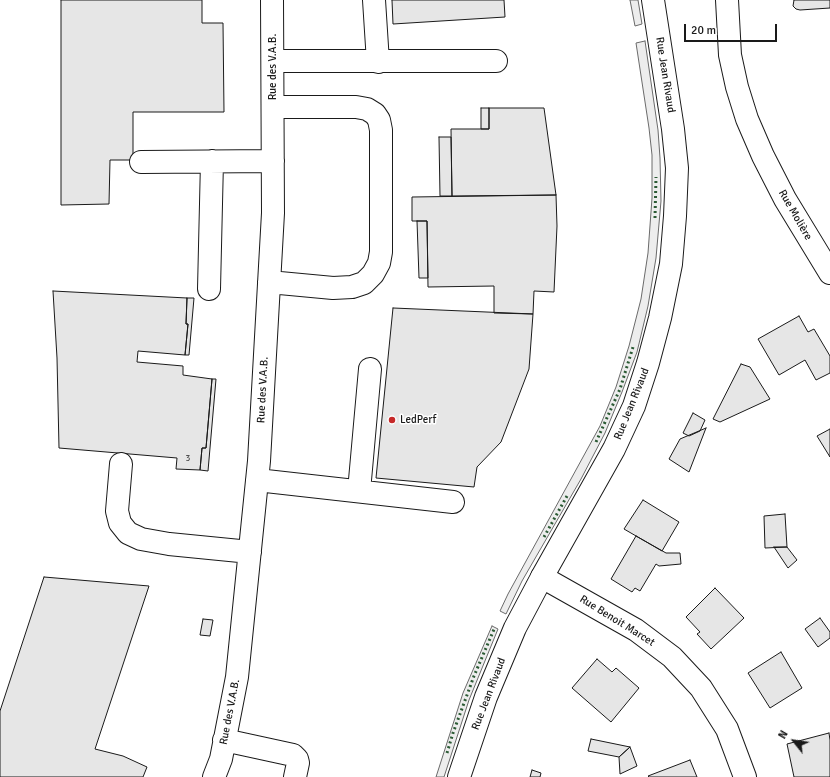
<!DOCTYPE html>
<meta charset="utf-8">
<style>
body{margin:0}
#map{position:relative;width:830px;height:777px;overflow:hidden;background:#fff;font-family:Signika,sans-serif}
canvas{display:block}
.north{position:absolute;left:774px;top:721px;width:40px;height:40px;-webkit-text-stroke:3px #fff;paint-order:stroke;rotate:300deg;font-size:11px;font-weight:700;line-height:16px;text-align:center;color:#1a1a1a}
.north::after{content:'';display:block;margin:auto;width:14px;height:18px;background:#1a1a1a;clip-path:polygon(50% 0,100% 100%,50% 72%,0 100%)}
.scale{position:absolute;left:684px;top:24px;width:93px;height:18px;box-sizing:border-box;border:2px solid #1a1a1a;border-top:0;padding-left:5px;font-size:12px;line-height:14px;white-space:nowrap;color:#1a1a1a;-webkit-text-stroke:3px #fff;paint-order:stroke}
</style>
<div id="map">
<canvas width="830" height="777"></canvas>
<div class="north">N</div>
<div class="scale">20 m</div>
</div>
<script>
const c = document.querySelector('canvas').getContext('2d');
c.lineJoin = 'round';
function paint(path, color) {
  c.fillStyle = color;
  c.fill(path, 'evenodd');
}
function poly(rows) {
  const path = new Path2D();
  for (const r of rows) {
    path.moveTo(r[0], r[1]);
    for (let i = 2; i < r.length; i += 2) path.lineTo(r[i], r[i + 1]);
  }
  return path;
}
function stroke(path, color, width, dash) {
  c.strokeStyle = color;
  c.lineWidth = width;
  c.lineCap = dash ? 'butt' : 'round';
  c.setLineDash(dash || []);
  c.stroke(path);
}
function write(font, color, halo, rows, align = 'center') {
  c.font = font + ' Signika,sans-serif';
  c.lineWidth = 3;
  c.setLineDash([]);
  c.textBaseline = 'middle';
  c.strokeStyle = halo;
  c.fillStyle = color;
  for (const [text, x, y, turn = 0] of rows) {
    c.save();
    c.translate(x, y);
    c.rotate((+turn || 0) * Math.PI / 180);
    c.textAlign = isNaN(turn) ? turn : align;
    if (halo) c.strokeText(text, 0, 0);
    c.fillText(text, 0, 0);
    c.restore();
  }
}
const green = poly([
 [630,0,638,0,642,24,635,26,630,0],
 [645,41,658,130,660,158,661,201,656,258,648,306,637,352,622,392,605,433,581,479,522,581,506,614,500,611,508,594,600,426,616,387,629,346,641,299,648,253,652,198,652,155,649,128,636,43,645,41],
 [492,626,498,629,469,700,444,777,436,777,463,693,492,626]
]);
const building = poly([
 [61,0,202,0,202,23,223,23,224,112,133,112,133,160,110,160,109,204,61,205,61,0],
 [392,0,504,0,505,17,393,24,392,0],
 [794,0,830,0,830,8,800,10,796,9,793,6,794,0],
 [481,108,489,108,489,129,481,129,481,108],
 [489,108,544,108,556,195,452,196,451,129,489,129,489,108],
 [439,137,451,137,452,196,440,196,439,137],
 [556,195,557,226,554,292,534,291,533,314,494,313,494,286,428,287,427,221,412,221,412,197,556,195],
 [417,221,427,221,428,278,419,278,417,221],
 [53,291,187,298,186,324,188,324,185,355,138,351,137,362,183,366,183,375,212,379,206,448,202,448,200,470,176,469,177,458,59,448,57,358,53,291],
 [187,298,194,298,189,355,185,355,188,324,186,324,187,298],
 [393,308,533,314,529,369,501,442,477,467,474,487,376,478,393,308],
 [799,316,808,332,814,329,830,356,830,373,816,380,805,360,779,375,758,339,799,316],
 [741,364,750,367,770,399,720,422,713,419,741,364],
 [212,379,216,379,208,471,200,470,202,448,206,448,212,379],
 [693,413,705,420,700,431,689,436,683,433,693,413],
 [706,428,689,472,669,459,680,439,706,428],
 [830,429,830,457,817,436,830,429],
 [643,500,679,522,662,551,624,529,643,500],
 [785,514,787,547,765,548,764,516,785,514],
 [636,536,666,553,680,553,681,564,659,566,656,564,640,591,635,588,632,592,611,579,636,536],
 [774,547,787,547,797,560,788,568,774,547],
 [44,577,149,586,95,749,123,756,147,767,143,777,0,777,0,711,44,577],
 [715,588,744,618,711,649,697,634,700,632,686,617,715,588],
 [820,618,830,632,830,638,818,647,805,629,820,618],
 [203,619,213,620,210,636,200,635,203,619],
 [781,652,802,688,770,708,748,673,781,652],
 [597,659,612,672,616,668,639,688,611,722,572,688,597,659],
 [829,733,830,740,830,777,794,777,787,744,829,733],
 [591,739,630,747,619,757,588,751,591,739],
 [630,747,637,766,620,774,619,757,630,747],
 [690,760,697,777,649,777,648,776,690,760],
 [532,770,541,773,540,777,530,777,532,770]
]);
const minor = poly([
 [374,0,378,62],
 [727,0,730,55,737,87,747,119,763,156,785,199,830,273],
 [273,61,496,61],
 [141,162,273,161],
 [269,282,333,288,352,287,364,283,373,274,379,263,381,252,381,130,379,120,375,114,367,109,356,107,273,107],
 [209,289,212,161],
 [121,464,117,511,120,523,128,533,141,539,169,544,250,552],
 [257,480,453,502],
 [359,491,370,369],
 [542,577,636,630,672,657,701,688,727,729,745,777],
 [224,740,293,755,297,759,298,763,295,777],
 [214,777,221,759,237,677,259,461,273,213,272,0]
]);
const major = poly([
 [459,777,486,697,515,628,542,577,614,449,634,406,648,363,660,318,671,264,675,216,677,168,673,129,653,0]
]);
const hedge = poly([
 [655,218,656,177],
 [596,442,620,389,633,347],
 [544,537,567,496],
 [447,753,453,733,474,676,495,627]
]);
const markers = [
 [392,420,4,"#c62828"]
];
const numberNames = [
 ["3",188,459]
];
const streetNames = [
 ["Rue des V.A.B.",273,67,-90],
 ["Rue Jean Rivaud",665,75,81],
 ["Rue Molière",795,215,60],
 ["Rue des V.A.B.",263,390,-87],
 ["Rue Jean Rivaud",632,404,-68],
 ["Rue Benoit Marcet",617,621,32],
 ["Rue Jean Rivaud",489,694,-69],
 ["Rue des V.A.B.",230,712,-79]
];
const poiNames = [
 ["LedPerf",400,420]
];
paint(green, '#ededed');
stroke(green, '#6a6a6a', 1);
paint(building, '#e6e6e6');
stroke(building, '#1a1a1a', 1);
stroke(minor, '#1a1a1a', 24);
stroke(major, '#1a1a1a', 24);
stroke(minor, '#fff', 22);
stroke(major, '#fff', 22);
stroke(hedge, '#2b5a34', 3, [2, 3]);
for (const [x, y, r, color] of markers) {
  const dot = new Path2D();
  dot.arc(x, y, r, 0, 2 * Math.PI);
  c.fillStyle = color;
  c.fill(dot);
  stroke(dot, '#fff', 1.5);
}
write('9px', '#4d4d4d', null, numberNames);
write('11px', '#1a1a1a', '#fff', streetNames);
write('11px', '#1a1a1a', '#fff', poiNames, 'left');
</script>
